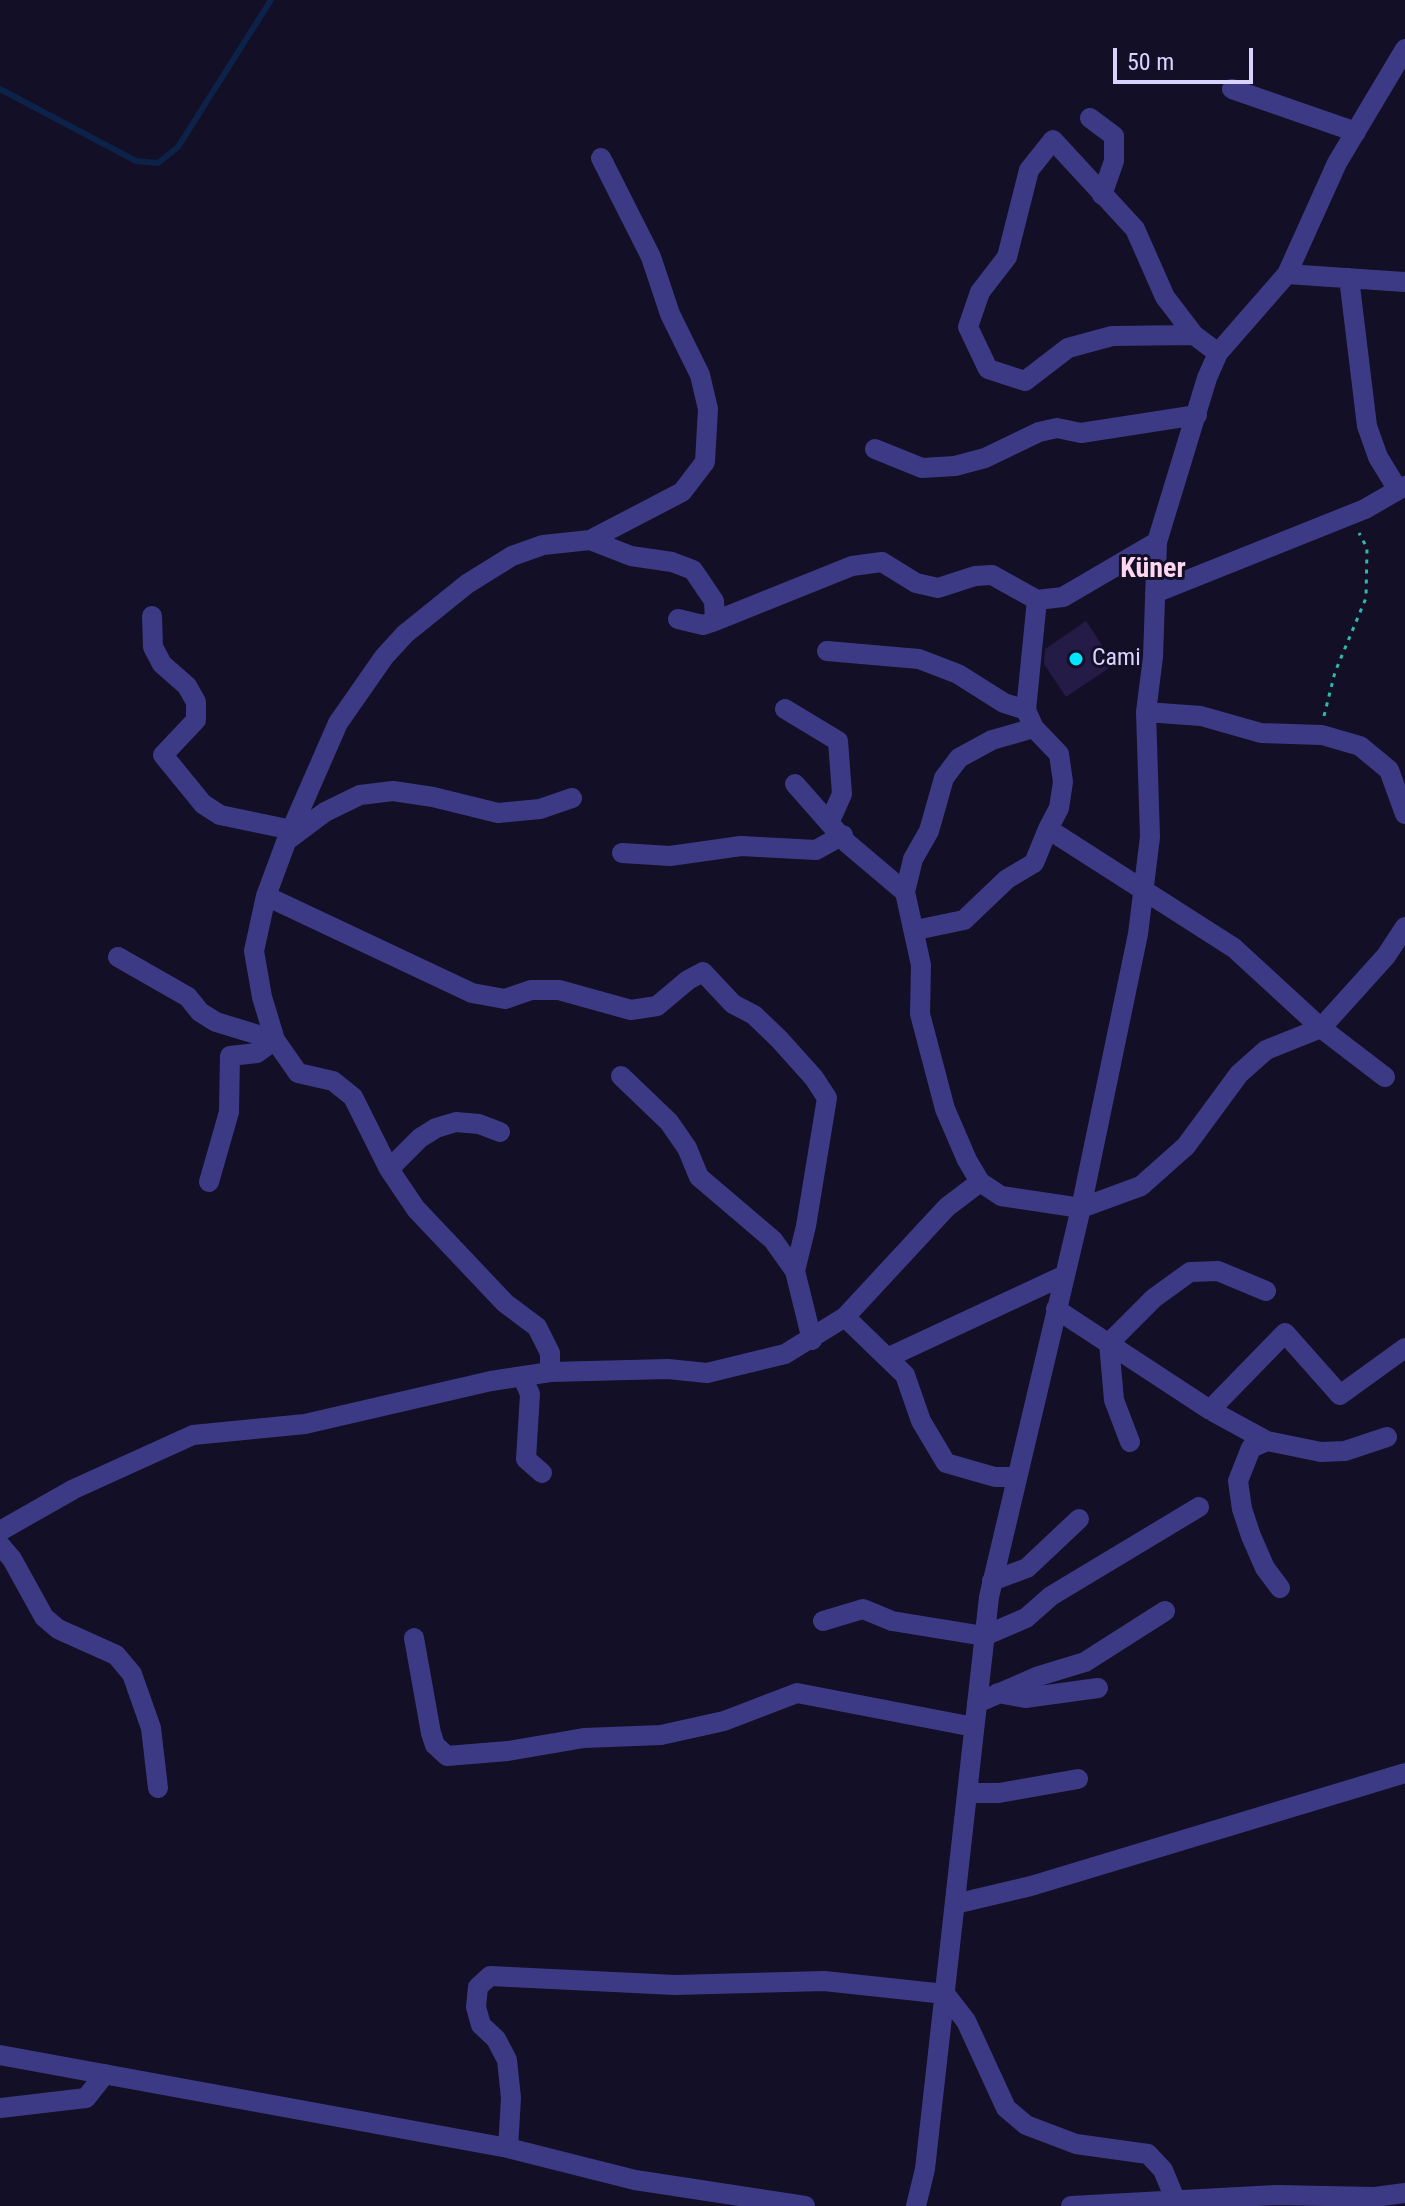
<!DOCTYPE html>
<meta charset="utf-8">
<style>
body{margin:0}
#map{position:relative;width:1405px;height:2206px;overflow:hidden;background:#130f26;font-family:"Roboto Condensed",sans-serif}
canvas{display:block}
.scale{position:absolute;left:1113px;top:48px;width:140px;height:36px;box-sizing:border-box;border:4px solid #d9d4ff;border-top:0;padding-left:10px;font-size:24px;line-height:28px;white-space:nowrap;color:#d9d4ff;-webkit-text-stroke:6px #130f26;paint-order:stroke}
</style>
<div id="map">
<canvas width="1405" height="2206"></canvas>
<div class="scale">50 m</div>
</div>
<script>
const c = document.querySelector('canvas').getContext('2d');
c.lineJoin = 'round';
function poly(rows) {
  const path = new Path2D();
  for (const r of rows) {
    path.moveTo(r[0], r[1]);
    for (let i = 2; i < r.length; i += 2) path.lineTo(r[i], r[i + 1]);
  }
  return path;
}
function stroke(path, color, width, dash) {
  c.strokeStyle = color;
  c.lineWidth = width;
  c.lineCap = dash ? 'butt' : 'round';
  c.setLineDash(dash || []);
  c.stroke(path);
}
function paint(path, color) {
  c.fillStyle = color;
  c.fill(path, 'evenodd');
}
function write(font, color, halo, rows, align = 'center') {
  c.font = font + ' "Roboto Condensed",sans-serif';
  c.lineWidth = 6;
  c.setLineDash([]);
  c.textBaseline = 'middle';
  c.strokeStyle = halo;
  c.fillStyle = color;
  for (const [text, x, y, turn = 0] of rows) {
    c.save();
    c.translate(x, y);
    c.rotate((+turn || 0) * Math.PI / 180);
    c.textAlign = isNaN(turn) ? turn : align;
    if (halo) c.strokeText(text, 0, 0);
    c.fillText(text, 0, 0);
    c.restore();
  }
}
const stream = poly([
 [0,89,136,161,158,163,178,147,271,0]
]);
const building = poly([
 [1086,621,1115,664,1066,697,1044,664,1045,649]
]);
const path = poly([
 [1324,716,1335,672,1366,598,1367,548,1359,533]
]);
const minor = poly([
 [1232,89,1356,132],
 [1090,118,1114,136,1114,161,1102,195],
 [1287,274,1405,282],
 [1349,278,1367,426,1378,457,1398,490],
 [1194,335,1165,297,1135,229,1053,140,1029,170,1007,257,980,292,968,327,988,369,1025,381,1068,348,1112,336,1194,335,1218,353],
 [875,449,922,468,955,466,985,458,1039,432,1057,428,1081,433,1197,415],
 [590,540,631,556,672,562,693,570,714,601,715,621,703,625,678,619],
 [1155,593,1365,509,1405,486],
 [1037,600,1026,710,1034,728,1059,754,1063,782,1059,808,1048,829,1234,948,1321,1028,1385,1077],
 [152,616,153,647,162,664,187,686,196,702,196,720,163,755,203,804,220,815,292,830],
 [715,621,852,566,882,562,916,583,938,588,975,576,992,575,1037,600,1063,597,1157,542],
 [827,651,919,659,958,674,1004,703,1026,710],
 [785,709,838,741,842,794,830,821],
 [1146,712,1201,716,1261,733,1322,735,1360,746,1389,770,1405,814],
 [795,784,847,843,905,892,921,965,920,1014,945,1109,967,1160,980,1182,1001,1196,1081,1208,1141,1186,1186,1146,1239,1074,1266,1050,1321,1028,1386,956,1405,927],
 [289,839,325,812,360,795,393,791,433,797,498,813,540,809,572,798],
 [622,853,670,856,741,846,816,850,843,835],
 [905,892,913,859,929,831,944,778,959,758,992,740,1034,728],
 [266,896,472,993,505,999,531,990,559,990,631,1010,657,1006,688,980,703,972,733,1004,754,1015,779,1039,814,1078,827,1098,806,1226,795,1271,812,1340],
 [916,930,964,920,1007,879,1034,863,1048,829],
 [118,957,188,997,200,1012,216,1022,275,1040],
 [621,1076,669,1122,687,1148,699,1177,773,1240,795,1271],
 [389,1169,420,1138,436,1128,456,1122,479,1124,500,1132],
 [209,1182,229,1112,230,1056,257,1053,275,1040],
 [1056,1309,1210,1410,1267,1441,1321,1452,1345,1451,1387,1437],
 [845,1317,905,1375,921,1421,946,1463,995,1477,1015,1477],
 [889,1357,1065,1275],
 [550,1372,550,1353,537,1327,505,1303,416,1209,389,1169,353,1097,333,1081,298,1073,275,1040,262,997,254,951,266,896,286,842,338,723,384,657,405,634,467,584,512,556,543,545,590,540,682,492,705,462,708,409,700,375,670,314,651,257,601,158],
 [522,1376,530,1394,526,1459,542,1473],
 [1210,1410,1285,1333,1340,1395,1405,1348],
 [1267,1441,1251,1448,1238,1481,1242,1509,1251,1536,1265,1568,1280,1588],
 [1130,1442,1114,1400,1109,1343,1154,1298,1190,1272,1218,1271,1266,1291],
 [0,1531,74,1489,193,1435,305,1424,491,1381,550,1372,668,1369,707,1373,785,1354,845,1317,947,1207,980,1182],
 [0,1545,12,1559,44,1617,58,1629,116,1655,132,1674,151,1728,158,1788],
 [992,1581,1027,1568,1079,1519],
 [823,1621,863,1609,892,1621,984,1636,1026,1618,1051,1596,1199,1507],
 [414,1638,431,1733,435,1745,447,1756,508,1751,584,1738,661,1735,724,1721,797,1693,974,1727],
 [998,1693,1025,1698,1098,1688],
 [977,1703,1039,1676,1085,1662,1165,1611],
 [967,1793,999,1793,1078,1779],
 [955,1904,1031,1886,1405,1773],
 [0,2055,508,2148,635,2180,805,2206],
 [0,2108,86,2098,105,2074],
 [508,2148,511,2098,507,2060,496,2039,481,2025,476,2007,478,1987,490,1976,675,1985,824,1981,945,1994,966,2021,1006,2108,1026,2125,1076,2144,1148,2154,1163,2170,1175,2199],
 [916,2206,925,2169,989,1597,1081,1208,1138,934,1150,837,1146,712,1153,657,1157,542,1207,378,1218,353,1287,274,1337,163,1405,49],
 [1071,2206,1276,2195,1375,2197,1405,2193]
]);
const markers = [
 [1076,659,8,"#00e5ff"]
];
const poiNames = [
 ["Cami",1092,659]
];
const quarterNames = [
 ["Küner",1153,570]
];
stroke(stream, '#0c2248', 6);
paint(building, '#241b47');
stroke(path, '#2fb8b0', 3, [4, 6]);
stroke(minor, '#3d3a85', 20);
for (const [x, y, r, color] of markers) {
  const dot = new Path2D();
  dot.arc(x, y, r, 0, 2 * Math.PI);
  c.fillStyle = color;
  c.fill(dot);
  stroke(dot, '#130f26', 3);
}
write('24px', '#d9d4ff', '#130f26', poiNames, 'left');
write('bold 28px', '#ffd6f0', '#130f26', quarterNames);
</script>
